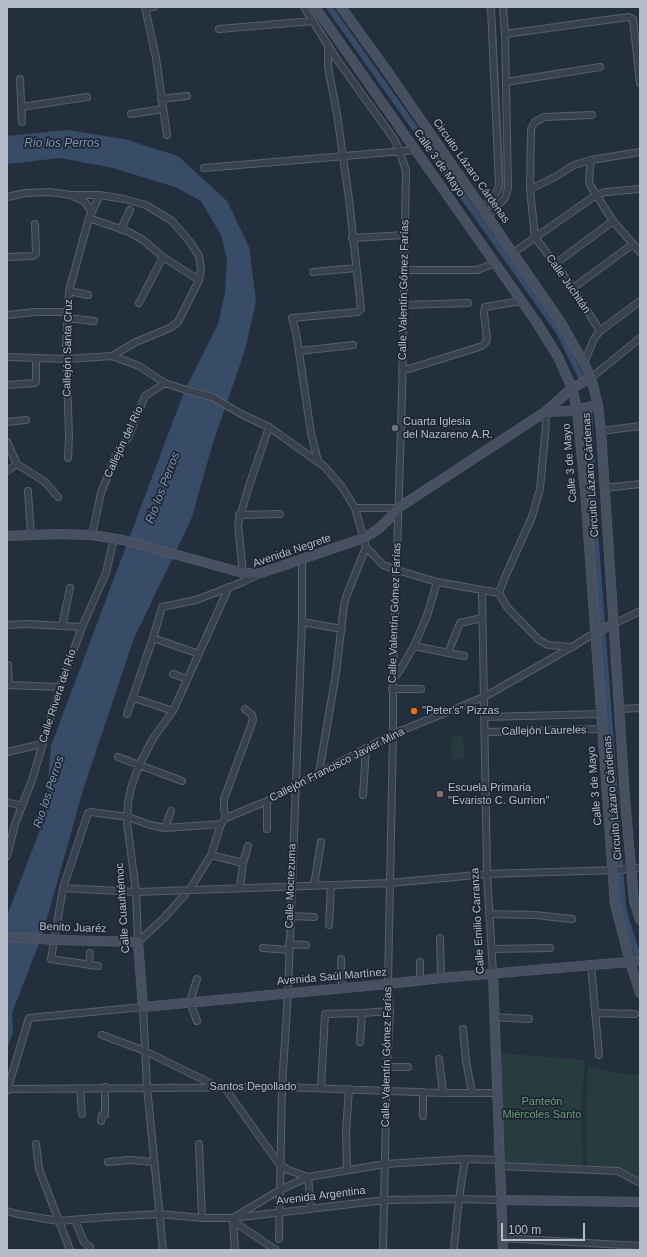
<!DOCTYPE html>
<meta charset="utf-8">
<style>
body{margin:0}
#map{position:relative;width:647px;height:1257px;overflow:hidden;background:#242f3e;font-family:Helvetica,sans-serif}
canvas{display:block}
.frame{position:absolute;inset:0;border:8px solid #b4bcc9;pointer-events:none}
.scale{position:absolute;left:501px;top:1223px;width:84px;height:18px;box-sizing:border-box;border:2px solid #b4bcc9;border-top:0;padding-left:5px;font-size:12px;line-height:14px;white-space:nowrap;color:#b4bcc9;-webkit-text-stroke:3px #1d2633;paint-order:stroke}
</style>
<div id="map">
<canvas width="647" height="1257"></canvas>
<div class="frame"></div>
<div class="scale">100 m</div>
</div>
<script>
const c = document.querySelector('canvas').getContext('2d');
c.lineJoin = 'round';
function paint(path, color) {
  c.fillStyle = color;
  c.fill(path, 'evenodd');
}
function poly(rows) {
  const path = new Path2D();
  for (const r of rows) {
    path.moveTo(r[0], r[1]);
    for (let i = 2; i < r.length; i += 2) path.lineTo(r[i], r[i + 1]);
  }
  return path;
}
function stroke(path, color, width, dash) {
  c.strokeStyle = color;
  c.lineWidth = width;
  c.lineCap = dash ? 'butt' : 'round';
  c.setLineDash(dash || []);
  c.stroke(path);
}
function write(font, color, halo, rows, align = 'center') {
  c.font = font + ' Helvetica,sans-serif';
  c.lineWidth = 3.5;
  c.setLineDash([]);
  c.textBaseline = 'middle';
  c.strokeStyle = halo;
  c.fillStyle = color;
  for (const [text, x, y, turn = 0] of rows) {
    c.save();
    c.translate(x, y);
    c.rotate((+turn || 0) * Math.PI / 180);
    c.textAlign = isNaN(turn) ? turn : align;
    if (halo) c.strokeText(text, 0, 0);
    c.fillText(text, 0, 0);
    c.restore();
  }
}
const green = poly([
 [463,736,464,758,452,759,451,737],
 [499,1053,585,1060,582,1099,583,1165,503,1164],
 [588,1066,613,1073,640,1075,640,1179,621,1170,587,1166,586,1132]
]);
const water = poly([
 [67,130,124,139,178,156,227,201,249,247,256,301,245,350,212,446,191,520,134,638,83,790,42,936,12,1013,13,1033,7,1047,7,916,45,817,51,746,184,392,218,324,225,293,227,259,221,235,201,201,175,187,113,168,60,158,7,164,7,136]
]);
const stream = poly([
 [495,22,503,177,503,187,499,193]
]);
const canal = poly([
 [329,7,559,332,581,377],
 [589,406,594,517,623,905,626,919,640,963]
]);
const street = poly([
 [145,7,156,58,167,135],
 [304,7,336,58,394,139,400,152,406,171,402,396,393,679,393,734,388,984,390,1011,387,1067,383,1250],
 [146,8,154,7],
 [219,29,313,21],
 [505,34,628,17,633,19,640,83],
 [20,79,22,122],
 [506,82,600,67],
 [161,99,187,96],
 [21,107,87,97],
 [131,114,163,109],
 [592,115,544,117,535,122,533,125,531,129,530,189,535,237,573,288,600,331],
 [591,160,589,179,590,185,613,221,640,252],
 [204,168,415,150],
 [530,189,557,176,574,165,591,160,640,152],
 [73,196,84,201,90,209,91,213],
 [7,197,26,193,50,192,71,195,100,195,124,199,146,205,172,221,190,242,199,256,201,270,199,280],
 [482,208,490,202,497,191,499,184,491,8,490,7],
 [488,216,505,198,508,188,505,34,503,7],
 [89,218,129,232,143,240,163,257,199,280,178,322,170,328,136,342,112,356],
 [121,229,130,210],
 [352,238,405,235],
 [513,253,596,195,606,192,640,189],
 [7,257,33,256,36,254,35,224],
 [555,264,613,221],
 [404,270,477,270,495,263],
 [313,272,356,268],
 [573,288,633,244],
 [69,291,88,295],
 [139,303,163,257],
 [404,305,468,303],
 [7,315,35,312,67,312],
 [67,318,94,321],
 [299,351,353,345],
 [7,357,66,359,112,356,139,366,165,383,186,390,212,397,245,416,269,427,325,467,342,487,355,508,366,547,383,565,397,570,437,582,499,593],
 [584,363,594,339,600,331,640,301],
 [402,370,412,368,482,346,486,342,487,339,484,313,485,307,521,301],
 [591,378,640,338],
 [7,385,35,383,36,381,36,358],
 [545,412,546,425,540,489,532,517,505,577,499,593,507,607,539,640,548,645,572,647],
 [7,422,26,420],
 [601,431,640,426],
 [7,442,17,464,45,482,58,497],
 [68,458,69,437,66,346,69,291,89,218,100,195],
 [318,461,311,433,296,332,292,318,358,312,361,309,349,199,337,114,328,67,328,45],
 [7,471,17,464],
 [605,488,640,484],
 [28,491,31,535],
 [355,508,398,508],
 [239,515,280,514],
 [92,535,101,493,117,452,128,438,145,396,165,383],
 [243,575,238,524,248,489,269,427],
 [482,590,487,874,493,973],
 [302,622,342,629],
 [614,624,640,611],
 [7,625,26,624,82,627],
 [62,626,70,588],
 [153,638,199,654],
 [414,646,464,656],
 [448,653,460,623,482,618],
 [8,665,9,685],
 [173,674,187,679],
 [393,679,400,670,414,646,427,616,437,582],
 [7,685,60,687],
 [392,689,421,689],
 [134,698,173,711],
 [619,709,640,708],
 [127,714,153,638,162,607,196,600,243,582,259,574],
 [485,717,601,714],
 [485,732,602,729],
 [7,752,42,744],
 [118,757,182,781],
 [319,773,336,673,344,605,346,597,366,547],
 [363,795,366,748],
 [267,801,267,829],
 [7,802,22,806],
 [226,818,224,809,224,799,253,720,252,715,245,709],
 [165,828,171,811],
 [211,855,243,863],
 [7,856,15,824,32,780,60,687,82,627,106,573,114,538],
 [314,885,321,842],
 [63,888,136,892,390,883,487,874,617,870,640,868],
 [240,888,243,863,248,846],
 [489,914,535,915,572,919],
 [290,916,314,917],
 [329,925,331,885],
 [440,938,441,978],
 [138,942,164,918,190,889,211,855,221,824,226,818,267,801,393,734,484,697,572,647,596,632],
 [138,942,136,892,127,822,128,803,131,788,139,765,154,737,173,711,229,587],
 [289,944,306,945],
 [263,948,289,950],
 [492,949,550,948],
 [341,959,342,988],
 [420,962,420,980],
 [89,965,90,953],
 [591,965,599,1055],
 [98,966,51,959,63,888,88,813,91,812,128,817,150,825,165,828,221,824],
 [595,1013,635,1014],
 [494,1017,529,1019],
 [197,1021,190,1002,197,979],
 [463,1029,466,1061,472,1093],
 [102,1035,145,1051,216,1086],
 [360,1042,362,1013],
 [439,1059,443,1093],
 [387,1067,408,1067],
 [224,1087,280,1165,288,1170,308,1177,311,1209],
 [80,1088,82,1114],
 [321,1088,325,1014,362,1013,390,1011],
 [8,1089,282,1087,443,1093,497,1093],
 [7,1091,29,1018,143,1007,147,1087,163,1250],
 [423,1092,423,1116],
 [101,1121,102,1115,105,1115,105,1087],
 [36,1144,39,1169,70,1250],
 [199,1144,202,1218],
 [108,1162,130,1160,154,1162],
 [500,1166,618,1171,640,1183],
 [347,1170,346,1132,349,1089],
 [7,1211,17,1214,59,1221,107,1217,160,1214,202,1218,233,1218,385,1200,459,1199,501,1200],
 [75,1220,84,1242,90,1247],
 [233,1221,235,1250],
 [503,1238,640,1246],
 [279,1239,282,1087,288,993,302,622,302,560],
 [454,1247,459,1199,465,1159],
 [276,1250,233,1221,233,1218,280,1190,308,1177,385,1164,465,1159,500,1160]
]);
const secondary = poly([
 [315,7,537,323,558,357,572,388,577,409,585,490,615,904,630,962,640,993],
 [341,7,387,71,560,321,584,363,591,378,598,405,601,431,625,799,634,901,640,920],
 [545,412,570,411,598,405],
 [7,536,57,534,92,535,123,540,243,573,261,573,364,538,377,530,389,519,398,508,545,412,572,388,591,378],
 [596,632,614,624],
 [57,940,138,942,143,1007,388,984,441,978,640,961],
 [493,973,503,1250],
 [501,1200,640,1202]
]);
const secondaryBridge = poly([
 [7,937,57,940]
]);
const markers = [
 [395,428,4,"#6b7280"],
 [414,711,4,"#e8710a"],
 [440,794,4,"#8d6e63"]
];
const streetNames = [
 ["Calle 3 de Mayo",439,163,55],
 ["Circuito Lázaro Cárdenas",471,171,55],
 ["Calle Juchitán",568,284,55],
 ["Calle Valentín Gómez Farías",404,290,-89],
 ["Callejón Santa Cruz",68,348,-89],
 ["Callejón del Río",124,442,-65],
 ["Calle 3 de Mayo",570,463,-95],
 ["Circuito Lázaro Cárdenas",591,475,-94],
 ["Avenida Negrete",292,551,-19],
 ["Calle Valentín Gómez Farías",395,613,-88],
 ["Calle Rivera del Río",58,696,-72],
 ["Callejón Laureles",544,731,-1],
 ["Callejón Francisco Javier Mina",337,765,-27],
 ["Calle 3 de Mayo",595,786,-95],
 ["Circuito Lázaro Cárdenas",613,798,-95],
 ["Calle Moctezuma",291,886,-88],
 ["Calle Cuauhtémoc",123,908,-94],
 ["Calle Emilio Carranza",478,921,-93],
 ["Benito Juaréz",73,928,2],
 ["Avenida Saúl Martínez",332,977,-5],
 ["Calle Valentín Gómez Farías",387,1057,-89],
 ["Santos Degollado",253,1087],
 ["Avenida Argentina",321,1196,-7]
];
const poiNames = [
 ["Cuarta Iglesia",403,422],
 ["del Nazareno A.R.",403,435],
 ["\"Peter's\" Pizzas",422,711],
 ["Escuela Primaria",448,788],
 ["\"Evaristo C. Gurrion\"",448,801]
];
const parkNames = [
 ["Panteón",542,1102],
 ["Miércoles Santo",542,1115]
];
const waterNames = [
 ["Rio los Perros",62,144],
 ["Rio los Perros",163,488,-69],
 ["Rio los Perros",49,792,-72]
];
paint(green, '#263c3f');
paint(water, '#394c67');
stroke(stream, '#394c67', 1.5);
stroke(canal, '#394c67', 6);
stroke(street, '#565f6c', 8);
stroke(secondary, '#565f6c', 10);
stroke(street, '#38414e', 6);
stroke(secondary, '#465061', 9);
stroke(secondaryBridge, '#565f6c', 10, []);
stroke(secondaryBridge, '#465061', 9);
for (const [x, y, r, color] of markers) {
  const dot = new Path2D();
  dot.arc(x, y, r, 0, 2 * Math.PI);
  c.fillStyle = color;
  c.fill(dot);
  stroke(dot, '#1d2633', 1.5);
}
write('11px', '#b4bcc9', '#1d2633', streetNames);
write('11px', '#b4bcc9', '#1d2633', poiNames, 'left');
write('11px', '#6b9a76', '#1d2633', parkNames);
write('italic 12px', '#7c92b1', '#1d2633', waterNames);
</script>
